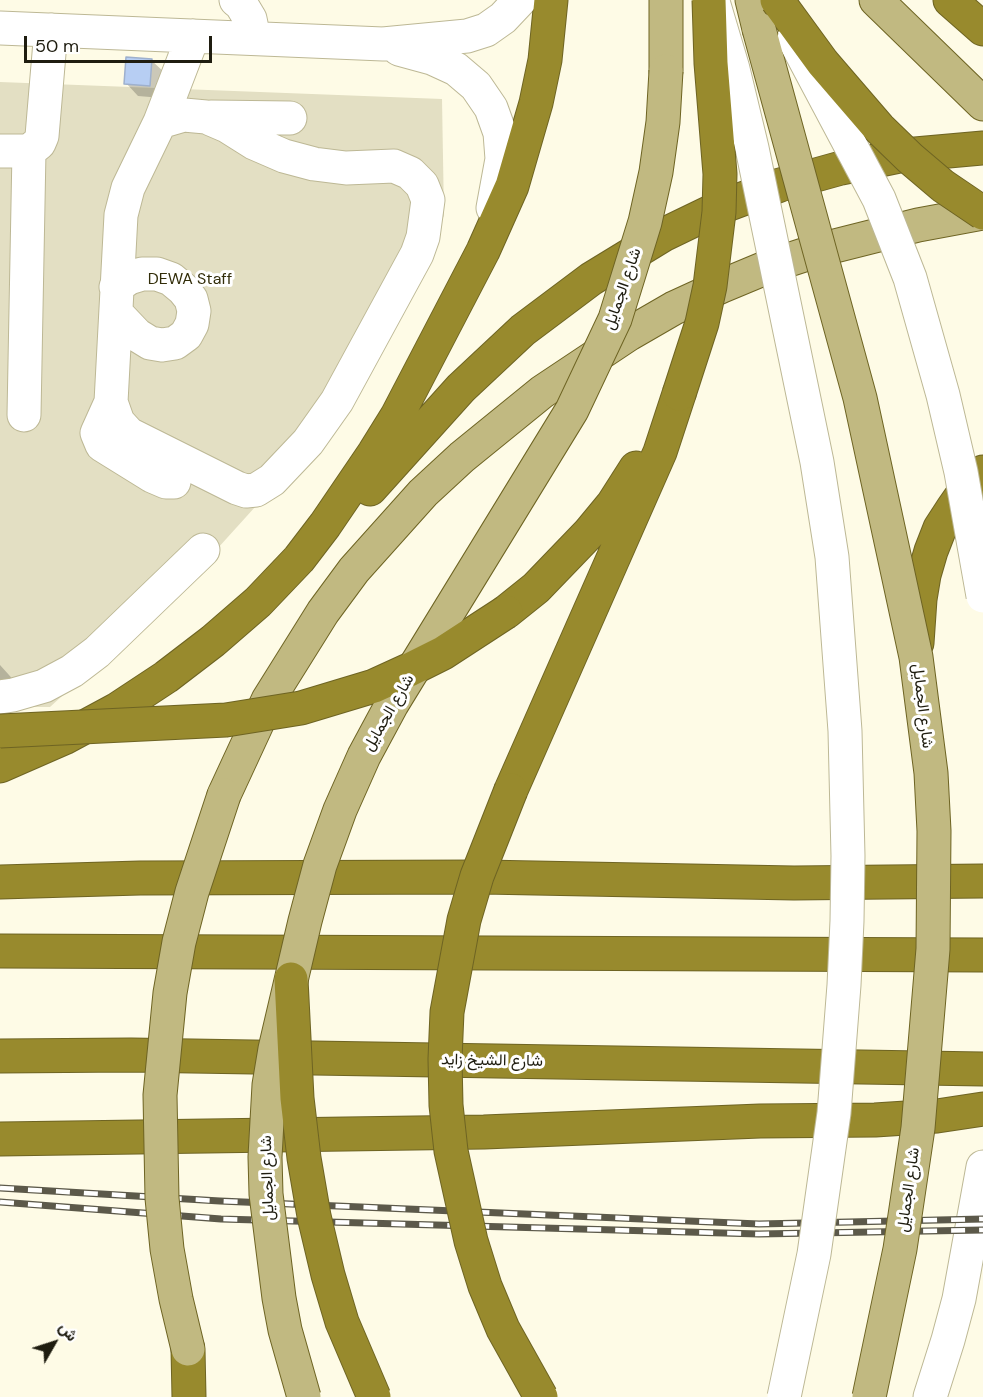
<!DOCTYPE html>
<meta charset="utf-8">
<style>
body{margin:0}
#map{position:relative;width:983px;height:1397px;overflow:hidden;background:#fefbe6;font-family:"DM Sans",Vazirmatn,sans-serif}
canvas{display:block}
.north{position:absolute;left:24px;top:1313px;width:60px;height:60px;-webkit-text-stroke:4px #fff;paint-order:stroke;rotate:51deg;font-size:16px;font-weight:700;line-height:24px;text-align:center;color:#1f1d10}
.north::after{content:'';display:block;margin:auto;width:21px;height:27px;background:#1f1d10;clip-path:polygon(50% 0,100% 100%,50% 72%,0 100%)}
.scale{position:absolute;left:24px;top:36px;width:188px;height:27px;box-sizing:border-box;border:3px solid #1f1d10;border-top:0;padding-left:8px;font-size:18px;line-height:21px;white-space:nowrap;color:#1f1d10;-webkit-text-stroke:4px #fff;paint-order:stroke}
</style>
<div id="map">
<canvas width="983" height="1397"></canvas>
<div class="north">ش</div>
<div class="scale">50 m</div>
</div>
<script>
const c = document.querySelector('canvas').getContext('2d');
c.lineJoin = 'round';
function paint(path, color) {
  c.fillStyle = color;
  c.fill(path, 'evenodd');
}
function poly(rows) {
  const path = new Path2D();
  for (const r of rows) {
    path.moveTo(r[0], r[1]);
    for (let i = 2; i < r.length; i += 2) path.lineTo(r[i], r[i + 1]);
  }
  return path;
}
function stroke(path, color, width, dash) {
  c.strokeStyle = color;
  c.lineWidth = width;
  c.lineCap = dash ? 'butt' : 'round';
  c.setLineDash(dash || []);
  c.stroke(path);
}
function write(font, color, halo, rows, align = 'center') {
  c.font = font + ' "DM Sans",Vazirmatn,sans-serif';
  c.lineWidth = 6;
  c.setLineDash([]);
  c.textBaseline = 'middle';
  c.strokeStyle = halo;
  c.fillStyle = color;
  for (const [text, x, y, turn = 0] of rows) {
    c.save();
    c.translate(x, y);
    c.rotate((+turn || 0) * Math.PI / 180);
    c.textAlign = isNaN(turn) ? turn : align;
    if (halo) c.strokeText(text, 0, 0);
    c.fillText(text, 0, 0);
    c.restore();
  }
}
const green = poly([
 [0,82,442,99,444,216,322,433,189,580,50,707,0,707]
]);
const shadow = poly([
 [151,60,164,72,162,98,138,96,126,83],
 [0,665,18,685,0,702]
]);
const building = poly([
 [126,57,152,59,150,86,124,84,126,57]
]);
const minor = poly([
 [236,0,241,4,250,19,254,38],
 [0,28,383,44,467,36,486,30,503,18,520,0],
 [399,49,432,58,456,69,476,86,491,108,500,133,502,159,493,208],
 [211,117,290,118],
 [160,122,184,115,206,117,227,126,254,143,284,156,314,164,346,168,394,166,410,173,422,185,428,200,423,237,417,254,337,401,308,442,272,480,256,490,246,491,237,488,129,434,118,422,111,402,121,215,128,188,160,122,193,36],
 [0,151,29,151,39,143,42,136,51,30],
 [116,287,129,278,142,274,157,274,171,279,183,289,191,299,194,311,192,324,186,335,175,343,162,345,150,343,137,335,117,314],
 [111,402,97,433,102,445,152,476,166,482,174,482],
 [24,415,29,151],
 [0,697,13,695,44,686,72,671,97,652,203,550],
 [930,1397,948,1340,959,1299,983,1167]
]);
const major = poly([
 [752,0,759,29],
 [876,0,983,104],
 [666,71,666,0],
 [224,795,268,700,323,612,354,570,423,493,462,457,542,392,629,334,674,308,722,286,770,266,819,250,918,225,983,213]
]);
const highway = poly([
 [950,0,983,29],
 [370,489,461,388,523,330,591,279,663,235,721,207,780,185,841,168,904,155,983,148],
 [506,612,536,588,589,533,613,504,636,468],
 [917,643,920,599,924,575,931,551,940,528,953,508,967,488,983,472],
 [0,766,64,738,116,710,166,677,213,641,258,602,299,559,325,525,374,453,397,416,483,251,512,186,536,103,545,60,551,0],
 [511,790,660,452,679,394],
 [0,882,140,878,483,877,794,883,983,881],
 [0,951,983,955],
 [0,1056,131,1055,983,1069],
 [0,1139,484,1132,760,1121,875,1120,937,1116,983,1109],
 [188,1349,189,1397]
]);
const rail = poly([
 [0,1188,220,1201,759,1224,983,1219],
 [0,1202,221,1219,759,1234,983,1230]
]);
const minorBridge = poly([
 [714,5,733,69,752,148,817,462,832,557,845,731,848,856,847,921,844,985,834,1113,814,1254,784,1397],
 [794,39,879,199,910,278,943,395,961,472,983,596]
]);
const majorBridge = poly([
 [759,29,860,398,916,657,931,773,934,831,933,949,918,1128,900,1249,869,1397],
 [188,1349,176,1299,167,1249,162,1198,160,1095,170,993,179,942,192,892,224,795],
 [304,1397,285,1330,279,1298,266,1194,265,1157,269,1085,275,1049,305,921,320,865,340,810,364,756,392,704,572,410,615,319,645,222,656,172,663,122,666,71]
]);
const highwayBridge = poly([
 [777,0,823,63,879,128,910,158,943,186,983,213],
 [679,394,702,323,710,286,719,212,720,174,711,63,709,0],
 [0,731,226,720,301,708,374,686,409,670,443,653,506,612],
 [511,790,477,876,464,920,447,1012,445,1059,446,1105,451,1151,471,1241,485,1286,503,1329,541,1397],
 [291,979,297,1098,304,1158,314,1216,328,1275,342,1322,374,1397]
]);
const parkNames = [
 ["DEWA Staff",190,280]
];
const streetNames = [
 ["شارع الجمايل",623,289,-71],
 ["شارع الجمايل",922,706,83],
 ["شارع الجمايل",389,713,-60],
 ["شارع الشيخ زايد",492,1061,1],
 ["شارع الجمايل",268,1178,-92],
 ["شارع الجمايل",909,1190,-82]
];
paint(green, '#e3dfc3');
paint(shadow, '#0003');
paint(building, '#b7cef3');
stroke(building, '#9eb0cd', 1.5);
stroke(minor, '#bdb895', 35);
stroke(major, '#6e6423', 35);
stroke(highway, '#6e6423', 35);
stroke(minor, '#fff', 33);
stroke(major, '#c1b981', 33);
stroke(highway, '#988a2d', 33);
stroke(rail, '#5c594a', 7);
stroke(rail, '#fff', 4.5, [14]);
stroke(minorBridge, '#bdb895', 35, []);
stroke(majorBridge, '#6e6423', 35, []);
stroke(highwayBridge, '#6e6423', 35, []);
stroke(minorBridge, '#fff', 33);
stroke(majorBridge, '#c1b981', 33);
stroke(highwayBridge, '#988a2d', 33);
write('16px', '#322d09', '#fff', parkNames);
write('16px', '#1f1d10', '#fff', streetNames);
</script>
